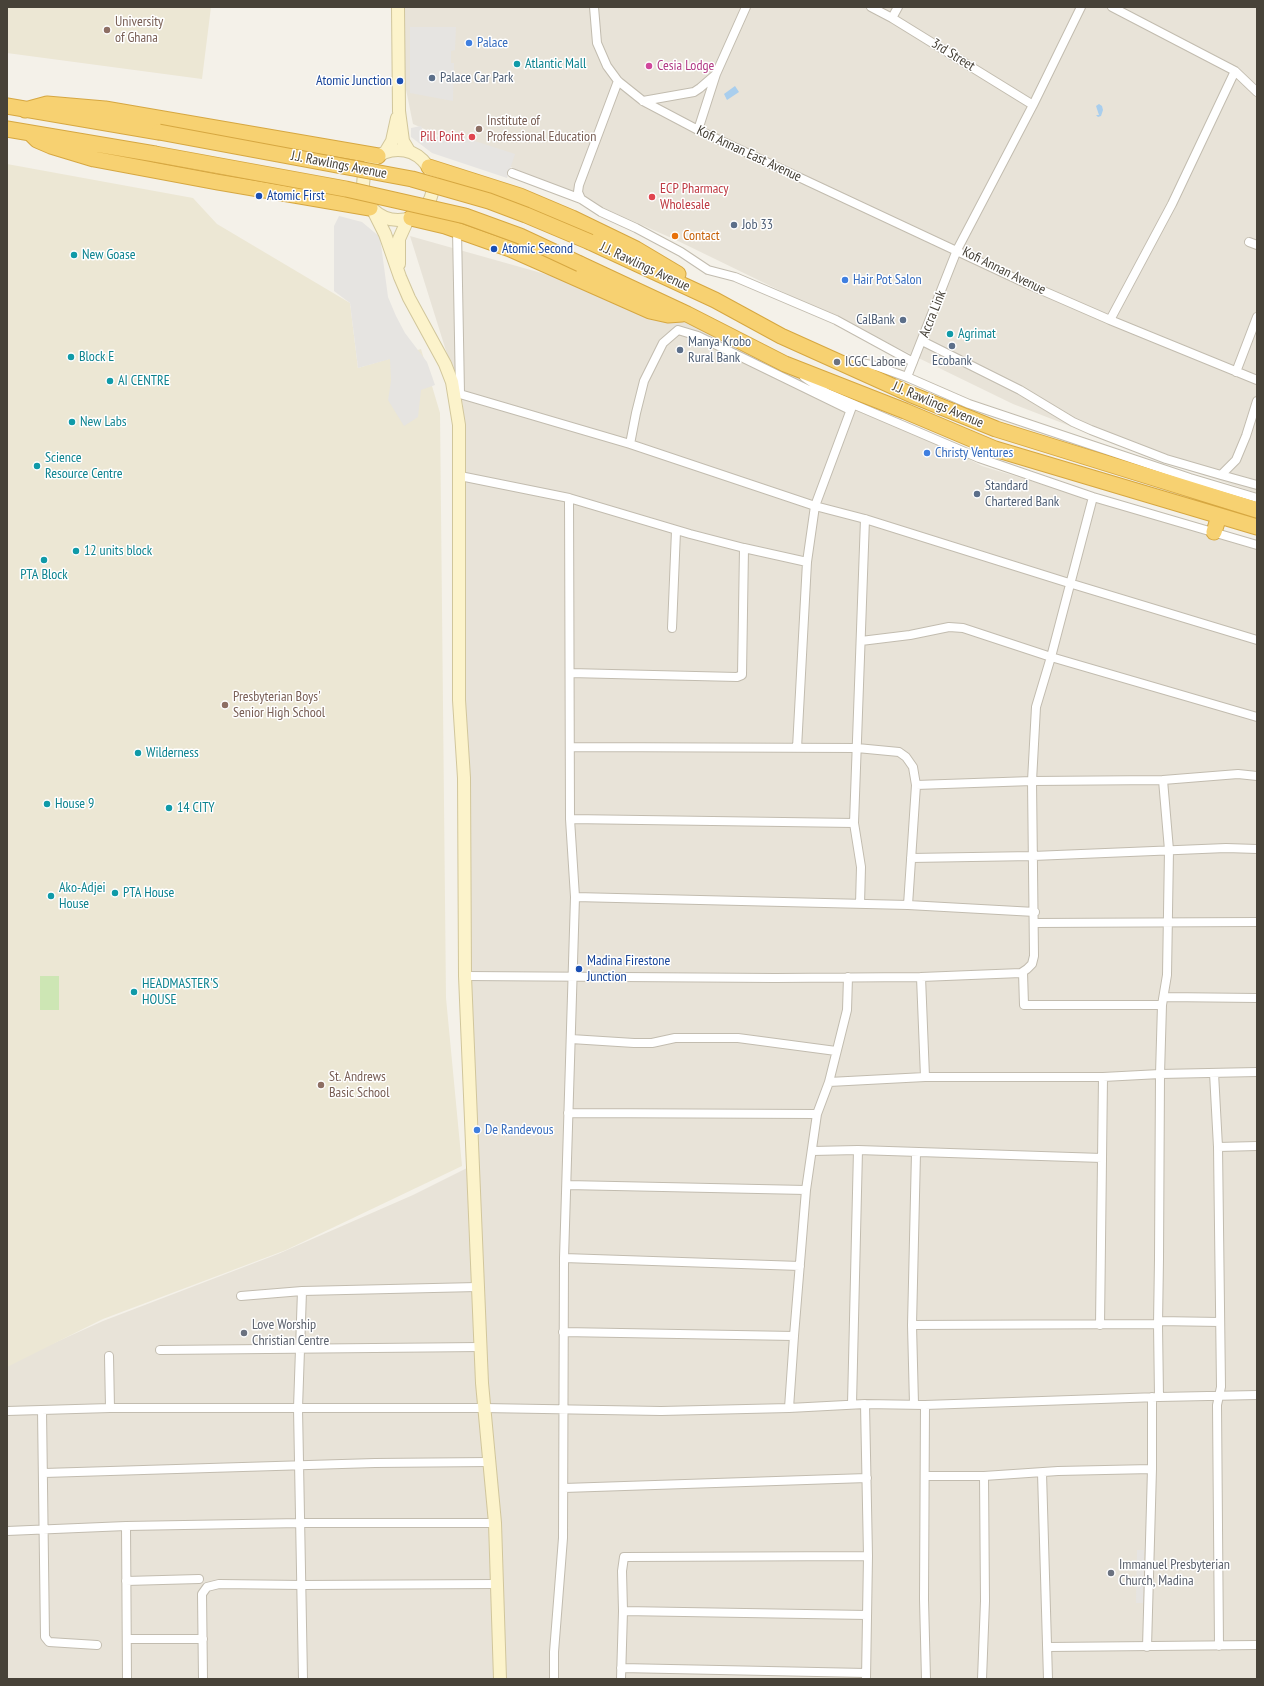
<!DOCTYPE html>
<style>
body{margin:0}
#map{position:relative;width:1264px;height:1686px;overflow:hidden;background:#f4f1e9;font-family:"PT Sans Narrow",sans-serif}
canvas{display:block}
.frame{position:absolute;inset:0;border:8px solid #474238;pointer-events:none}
</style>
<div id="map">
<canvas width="1264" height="1686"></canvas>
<div class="frame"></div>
</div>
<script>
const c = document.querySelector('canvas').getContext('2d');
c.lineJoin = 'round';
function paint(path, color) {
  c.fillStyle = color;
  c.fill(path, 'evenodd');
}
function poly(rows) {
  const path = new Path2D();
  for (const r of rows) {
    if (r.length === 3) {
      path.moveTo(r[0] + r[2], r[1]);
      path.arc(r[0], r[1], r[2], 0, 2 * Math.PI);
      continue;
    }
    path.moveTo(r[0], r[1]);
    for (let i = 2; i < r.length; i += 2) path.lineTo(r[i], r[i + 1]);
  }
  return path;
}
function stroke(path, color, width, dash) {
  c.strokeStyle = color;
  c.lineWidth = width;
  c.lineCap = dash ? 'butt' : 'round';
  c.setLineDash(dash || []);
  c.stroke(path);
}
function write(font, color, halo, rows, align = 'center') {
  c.font = font + ' "PT Sans Narrow",sans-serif';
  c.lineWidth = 3;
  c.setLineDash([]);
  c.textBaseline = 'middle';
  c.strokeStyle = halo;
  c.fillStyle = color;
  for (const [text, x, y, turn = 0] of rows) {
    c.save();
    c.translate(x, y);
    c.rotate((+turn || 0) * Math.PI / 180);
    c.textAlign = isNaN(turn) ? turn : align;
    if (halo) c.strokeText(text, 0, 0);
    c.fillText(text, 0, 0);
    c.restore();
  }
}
const residential = poly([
 [401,7,1257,7,1257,493,1166,463,1013,404,676,240,413,124,399,55],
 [410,236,687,314,982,466,1257,550,1257,1679,7,1679,7,1364,103,1321,278,1254,413,1195,473,1165,455,698,463,405]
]);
const education = poly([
 [7,7,211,7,202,79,7,53],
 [7,164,193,198,217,224,350,303,358,368,421,349,440,413,446,998,462,1166,286,1250,103,1319,7,1367]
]);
const green = poly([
 [40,976,59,976,59,1010,40,1010]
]);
const parking = poly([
 [410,27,456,27,455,50,451,51,451,63,454,63,453,101,410,93],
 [421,126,424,133,432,132,435,141,441,130,515,154,507,178,432,153,411,137,411,128],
 [339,216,362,222,380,237,388,297,396,316,405,333,427,362,435,385,421,390,418,417,404,426,388,400,391,381,390,359,358,368,350,303,334,291,334,226],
 [1137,1550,1144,1550,1143,1603,1136,1603]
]);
const water = poly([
 [735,86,739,92,727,100,724,94],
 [1099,104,1102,106,1103,110,1101,116,1098,117,1096,115,1099,115,1096,106]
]);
const street = poly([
 [594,7,597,43,607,66,618,81,643,101,698,130,1025,283,1110,320,1257,380],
 [871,7,892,18,1033,105],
 [1112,7,1235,71,1257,92],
 [892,18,898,7],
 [643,101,694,92,700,88,715,75],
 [698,130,716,74,746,7],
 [512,173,581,199,601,212,636,228,681,252,708,270,735,277,836,320,913,362],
 [581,199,578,192,579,185,618,81],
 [457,230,460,393],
 [1249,242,1257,245],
 [1110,320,1172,204,1235,71],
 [922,341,1020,390,1073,422,1091,430,1166,459,1221,475,1236,460,1246,436,1257,401],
 [847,360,876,366,907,377,969,404,1190,478,1257,498],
 [1236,372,1257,317],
 [804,377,827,393,979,458,1093,497,1257,545],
 [907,377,957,250,1033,105,1081,7],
 [453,392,630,444,815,506,865,519,1069,583,1257,640],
 [630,444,636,413,644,381,663,343,678,330,698,336,850,410],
 [1221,475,1257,485],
 [460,476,569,498,690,534,744,548,807,562],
 [672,628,676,531],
 [861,641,910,635,949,627,963,628,1051,657,1257,717],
 [570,673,737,677,742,675,744,548],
 [570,747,857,748,899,752,906,757,913,767,916,785,1032,781,1163,780,1238,774,1257,776],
 [797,748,807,562,815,506,853,404],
 [570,819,854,823],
 [911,858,1033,856,1226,848,1257,849],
 [575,897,908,905,916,785],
 [860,904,861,867,854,823,865,519],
 [908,905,1035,912],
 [1034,923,1257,922],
 [1023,972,1024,1005,1162,1005],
 [465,976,775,978,921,977,1021,973,1027,969,1032,964,1034,956,1032,781,1036,707,1051,657,1093,497],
 [921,977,925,1077],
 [1164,997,1257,998],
 [571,1039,634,1043,652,1043,675,1038,738,1038,836,1051],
 [1214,1073,1218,1147,1221,1387,1217,1405,1219,1646],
 [829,1082,925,1077,1103,1077,1160,1074,1257,1072],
 [568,1113,817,1114],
 [1218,1147,1257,1146],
 [812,1151,858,1150,1102,1158],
 [567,1185,806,1190],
 [564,1258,800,1266],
 [302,1291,298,1408,303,1679],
 [241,1296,302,1291,477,1287],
 [1158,1321,1220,1322],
 [912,1325,1158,1324],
 [1100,1325,1103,1077],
 [563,1332,794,1336],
 [160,1350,481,1347],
 [109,1356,110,1408],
 [1159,1397,1158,1324,1159,1259,1160,1074,1162,1005,1167,975,1169,850,1163,780],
 [852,1404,858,1150],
 [865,1404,868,1556,866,1679],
 [914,1404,912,1325,916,1153],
 [925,1405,924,1599,926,1679],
 [789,1408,794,1336,806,1190,817,1114,829,1082,847,1010,848,977],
 [42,1410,45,1637,49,1642,97,1645],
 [7,1411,110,1408,484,1408,661,1411,789,1408,865,1404,925,1405,1159,1397,1257,1395],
 [44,1473,375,1463,489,1462],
 [1042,1473,1048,1679],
 [926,1476,984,1476,1058,1471,1152,1469],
 [564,1488,867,1478],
 [126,1526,127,1679],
 [7,1531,126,1526,301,1523,495,1523],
 [126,1581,199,1579],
 [623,1611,867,1615],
 [127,1639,203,1639],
 [1048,1647,1257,1645],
 [1147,1647,1152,1469,1152,1397],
 [621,1668,866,1673],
 [203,1679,202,1594,207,1587,219,1584,302,1585,497,1584],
 [554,1679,554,1652,563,1538,564,1258,575,897,570,819,569,498],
 [621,1679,623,1611,622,1571,624,1557,868,1556],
 [982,1679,985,1601,984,1476]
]);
const secondary = poly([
 [398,7,399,111,403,141,409,151],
 [398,185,35],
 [386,151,392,141,397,118],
 [374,212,385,234,400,277,409,298,445,364,452,382,459,425,459,700,464,778,465,976,482,1383,495,1523,500,1679],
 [399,264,399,239,408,219]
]);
const highway = poly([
 [7,106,159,132],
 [25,110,47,104,105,109,378,156],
 [7,129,155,154],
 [30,133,37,140,51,146,94,159,217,182,370,208],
 [429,167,520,196,572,218,636,249,678,274],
 [411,218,445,226,510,249,650,311,668,315,682,314],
 [590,242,715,300,781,336,912,395,996,429,1257,510],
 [580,264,687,314,785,364,905,411,995,449,1257,527],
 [1214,532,1219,516]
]);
const highwayBridge = poly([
 [159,132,412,179,489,201,526,215,590,242],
 [155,154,346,189,465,216,520,236,580,264]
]);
const markers = [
 [107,30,4,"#8d6e63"],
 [469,43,4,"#3f7fe0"],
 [517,64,4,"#0f9aa8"],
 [649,66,4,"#d1479c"],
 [432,78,4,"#5c6f8a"],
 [400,81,4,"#1a4fb4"],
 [479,129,4,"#8d6e63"],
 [472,137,4,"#e0444e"],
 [259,196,4,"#1a4fb4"],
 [652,197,4,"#e0444e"],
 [734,225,4,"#5c6f8a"],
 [675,236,4,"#e8710a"],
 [494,249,4,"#1a4fb4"],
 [74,255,4,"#0f9aa8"],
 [845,280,4,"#3f7fe0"],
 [903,320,4,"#5c6f8a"],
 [950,334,4,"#0f9aa8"],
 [952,346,4,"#5c6f8a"],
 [680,350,4,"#5c6f8a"],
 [71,357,4,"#0f9aa8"],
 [837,362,4,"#6b7280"],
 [110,381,4,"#0f9aa8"],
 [72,422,4,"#0f9aa8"],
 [927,453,4,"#3f7fe0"],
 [37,466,4,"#0f9aa8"],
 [977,494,4,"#5c6f8a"],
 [76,551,4,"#0f9aa8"],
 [44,560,4,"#0f9aa8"],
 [225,705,4,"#8d6e63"],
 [138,753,4,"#0f9aa8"],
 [47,804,4,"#0f9aa8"],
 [169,808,4,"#0f9aa8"],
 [115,893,4,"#0f9aa8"],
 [51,896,4,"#0f9aa8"],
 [579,969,4,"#1a4fb4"],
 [134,992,4,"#0f9aa8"],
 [321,1085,4,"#8d6e63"],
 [477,1130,4,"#3f7fe0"],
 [244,1333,4,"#6b7280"],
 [1111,1573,4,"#6b7280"]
];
const educationNames = [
 ["University",115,22],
 ["of Ghana",115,38],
 ["Institute of",487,121],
 ["Professional Education",487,137],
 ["Presbyterian Boys'",233,697],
 ["Senior High School",233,713],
 ["St. Andrews",329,1077],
 ["Basic School",329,1093]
];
const shopNames = [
 ["Palace",477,43],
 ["Hair Pot Salon",853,280],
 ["Christy Ventures",935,453],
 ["De Randevous",485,1130]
];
const streetNames = [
 ["3rd Street",953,55,32],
 ["Kofi Annan East Avenue",749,154,25],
 ["J.J. Rawlings Avenue",339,165,11],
 ["J.J. Rawlings Avenue",645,267,25],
 ["Kofi Annan Avenue",1004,271,26],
 ["Accra Link",933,314,-68],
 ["J.J. Rawlings Avenue",938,405,23]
];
const cultureNames = [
 ["Atlantic Mall",525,64],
 ["New Goase",82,255],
 ["Agrimat",958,334],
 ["Block E",79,357],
 ["AI CENTRE",118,381],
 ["New Labs",80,422],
 ["Science",45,458],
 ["Resource Centre",45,474],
 ["12 units block",84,551],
 ["PTA Block",44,575,"center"],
 ["Wilderness",146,753],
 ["House 9",55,804],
 ["14 CITY",177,808],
 ["Ako-Adjei",59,888],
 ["House",59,904],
 ["PTA House",123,893],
 ["HEADMASTER'S",142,984],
 ["HOUSE",142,1000]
];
const hotelNames = [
 ["Cesia Lodge",657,66]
];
const serviceNames = [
 ["Palace Car Park",440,78],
 ["Job 33",742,225],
 ["CalBank",895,320,"right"],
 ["Manya Krobo",688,342],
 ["Rural Bank",688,358],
 ["Ecobank",952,361,"center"],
 ["Standard",985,486],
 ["Chartered Bank",985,502]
];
const transitNames = [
 ["Atomic Junction",392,81,"right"],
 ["Atomic First",267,196],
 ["Atomic Second",502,249],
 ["Madina Firestone",587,961],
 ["Junction",587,977]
];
const healthNames = [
 ["Pill Point",464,137],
 ["ECP Pharmacy",660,189,"left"],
 ["Wholesale",660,205,"left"]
];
const foodNames = [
 ["Contact",683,236]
];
const worshipNames = [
 ["ICGC Labone",845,362],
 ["Love Worship",252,1325],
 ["Christian Centre",252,1341],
 ["Immanuel Presbyterian",1119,1565],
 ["Church, Madina",1119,1581]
];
paint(residential, '#e8e3d8');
paint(education, '#ece7d4');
paint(green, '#cde6b4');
paint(parking, '#e6e4e1');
paint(water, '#a9ceed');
stroke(street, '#c2bcaf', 10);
stroke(secondary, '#d1c69b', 14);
stroke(highway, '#d6a741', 17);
stroke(street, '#fff', 8);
stroke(secondary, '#fcf3cb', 12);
stroke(highway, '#f7d171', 15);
stroke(highwayBridge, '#d6a741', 17, []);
stroke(highwayBridge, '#f7d171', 15);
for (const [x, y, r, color] of markers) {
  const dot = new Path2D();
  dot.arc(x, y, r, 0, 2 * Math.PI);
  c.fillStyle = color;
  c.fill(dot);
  stroke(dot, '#fff', 1.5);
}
write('14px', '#785e54', '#fff', educationNames, 'left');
write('14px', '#366cbe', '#fff', shopNames, 'left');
write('14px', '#474238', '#fff', streetNames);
write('14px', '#0d838f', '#fff', cultureNames, 'left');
write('14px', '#b23c85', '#fff', hotelNames, 'left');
write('14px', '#4e5e75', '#fff', serviceNames, 'left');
write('14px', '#164399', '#fff', transitNames, 'left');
write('14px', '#be3a42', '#fff', healthNames, 'right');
write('14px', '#c56008', '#fff', foodNames, 'left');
write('14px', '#5b616d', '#fff', worshipNames, 'left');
</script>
